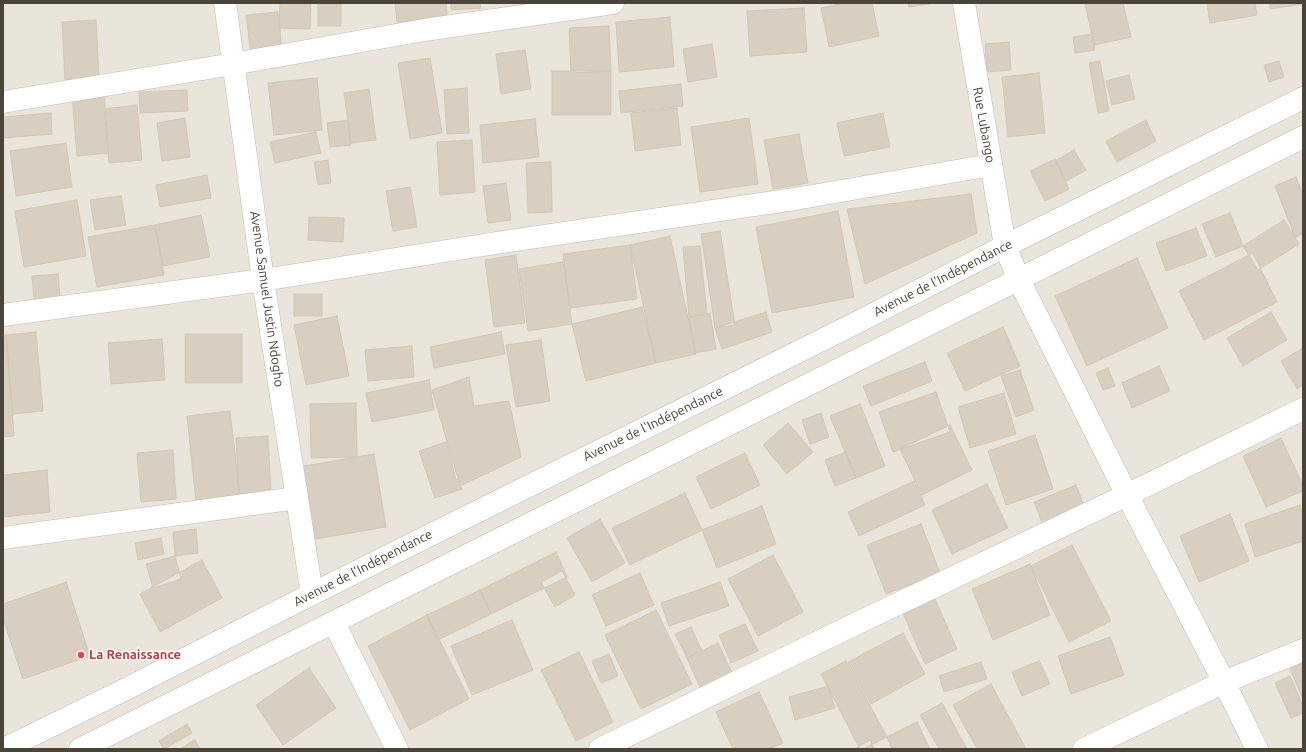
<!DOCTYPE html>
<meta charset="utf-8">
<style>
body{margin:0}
#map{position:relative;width:1306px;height:752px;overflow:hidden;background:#f6f3ec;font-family:Ubuntu,sans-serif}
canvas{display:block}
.frame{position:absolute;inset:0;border:4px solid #4b4439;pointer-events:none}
</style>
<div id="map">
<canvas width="1306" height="752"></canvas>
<div class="frame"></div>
</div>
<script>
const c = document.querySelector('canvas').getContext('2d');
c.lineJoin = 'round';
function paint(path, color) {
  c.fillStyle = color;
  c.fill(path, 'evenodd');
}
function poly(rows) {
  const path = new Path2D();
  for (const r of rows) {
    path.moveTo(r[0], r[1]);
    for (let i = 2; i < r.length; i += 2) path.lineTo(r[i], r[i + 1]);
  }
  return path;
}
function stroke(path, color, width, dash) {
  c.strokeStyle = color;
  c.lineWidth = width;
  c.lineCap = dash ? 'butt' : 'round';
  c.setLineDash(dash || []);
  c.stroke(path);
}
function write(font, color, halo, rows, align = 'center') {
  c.font = font + ' Ubuntu,sans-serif';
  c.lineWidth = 3;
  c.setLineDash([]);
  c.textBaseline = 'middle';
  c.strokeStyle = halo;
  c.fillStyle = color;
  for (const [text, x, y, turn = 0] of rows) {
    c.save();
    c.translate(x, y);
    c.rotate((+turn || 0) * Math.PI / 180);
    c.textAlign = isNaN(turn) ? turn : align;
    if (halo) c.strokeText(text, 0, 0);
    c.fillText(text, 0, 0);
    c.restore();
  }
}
const residential = poly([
 [3,3,1303,3,1303,749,3,749]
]);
const building = poly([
 [280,3,311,3,310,29,279,28,280,3],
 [395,3,446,3,447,18,397,22,395,3],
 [451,3,480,3,481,8,451,10,451,3],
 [844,3,872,3,879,36,829,47,821,8,844,3],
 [908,3,929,3,929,4,909,7,908,3],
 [1085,3,1123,3,1131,37,1094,45,1085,3],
 [1207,3,1255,3,1257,15,1210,23,1207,3],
 [1270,3,1303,3,1303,4,1270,9,1270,3],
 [318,4,341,4,341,26,318,26,318,4],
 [804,8,807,52,750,56,747,11,804,8],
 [278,12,282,51,251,54,246,15,278,12],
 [670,17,674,67,619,72,616,22,670,17],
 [96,20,99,78,65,80,62,22,96,20],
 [609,26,611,71,571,73,569,28,609,26],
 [1093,34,1095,50,1075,53,1073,37,1093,34],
 [1009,42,1011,70,987,72,985,44,1009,42],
 [712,44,717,77,688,82,683,49,712,44],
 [525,50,531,89,501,94,496,54,525,50],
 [430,58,442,133,410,139,398,63,430,58],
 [1100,61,1109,111,1098,113,1089,63,1100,61],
 [1279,61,1284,77,1269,82,1264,65,1279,61],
 [552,71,611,71,611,115,552,115,552,71],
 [1039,73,1045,133,1008,137,1002,77,1039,73],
 [1129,75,1135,99,1112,105,1106,81,1129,75],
 [317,78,322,130,274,135,268,83,317,78],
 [681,84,683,106,621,113,619,91,681,84],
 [467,88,469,133,447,134,444,90,467,88],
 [369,89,376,140,351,143,344,93,369,89],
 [187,90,188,111,140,113,139,92,187,90],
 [104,93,109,153,77,156,72,95,104,93],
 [137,105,142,160,109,163,104,109,137,105],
 [677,108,681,145,635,151,631,113,677,108],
 [51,113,52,134,3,138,3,117,51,113],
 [883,113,890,147,844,156,837,123,883,113],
 [185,118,190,157,162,161,157,123,185,118],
 [749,118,758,184,700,192,691,127,749,118],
 [535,119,539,157,483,163,480,125,535,119],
 [348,120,351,145,330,147,327,123,348,120],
 [1146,120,1156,141,1117,162,1106,141,1146,120],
 [316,132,321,153,275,163,270,142,316,132],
 [799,134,808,183,773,189,764,140,799,134],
 [472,140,475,192,440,195,437,142,472,140],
 [66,143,72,187,16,196,10,151,66,143],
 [1074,150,1086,170,1067,181,1055,161,1074,150],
 [1055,159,1069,189,1045,201,1030,171,1055,159],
 [328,160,331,183,318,185,314,162,328,160],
 [551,162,552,212,528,213,526,163,551,162],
 [207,175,211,198,160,207,156,185,207,175],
 [1296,177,1303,195,1303,234,1295,237,1275,186,1296,177],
 [506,183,511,220,488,223,483,186,506,183],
 [410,187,417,227,393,231,386,191,410,187],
 [971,194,977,233,865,284,847,209,971,194],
 [121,196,126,225,95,230,90,200,121,196],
 [77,200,86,256,24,267,15,211,77,200],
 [838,211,854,297,772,313,756,227,838,211],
 [1230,213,1243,246,1216,257,1202,224,1230,213],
 [201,215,210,257,163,266,155,225,201,215],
 [309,217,344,218,343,242,308,240,309,217],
 [1284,220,1299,244,1258,270,1243,246,1284,220],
 [155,225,164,275,97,287,88,237,155,225],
 [1196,228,1207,256,1166,271,1156,243,1196,228],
 [720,231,735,325,715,328,701,234,720,231],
 [670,236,696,354,656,363,630,245,670,236],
 [630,245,637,299,570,308,563,254,630,245],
 [700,246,707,315,689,317,683,247,700,246],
 [1253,253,1277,302,1204,340,1179,291,1253,253],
 [516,255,525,323,494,327,485,260,516,255],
 [1137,258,1168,328,1087,366,1055,296,1137,258],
 [563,262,572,324,528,331,519,269,563,262],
 [58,274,60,297,34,299,32,276,58,274],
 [294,294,322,294,322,316,294,316,294,294],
 [642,307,656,363,586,381,572,324,642,307],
 [766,312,772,332,722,349,715,328,766,312],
 [1271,312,1287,340,1243,366,1227,338,1271,312],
 [710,313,716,349,695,353,689,317,710,313],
 [337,316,349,376,306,385,294,325,337,316],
 [1003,327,1020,366,965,391,947,353,1003,327],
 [36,332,43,411,13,414,6,335,36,332],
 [501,332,505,354,434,368,430,347,501,332],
 [185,334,242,334,242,383,185,383,185,334],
 [6,335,14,436,3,437,3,336,6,335],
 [162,339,165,380,111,384,108,343,162,339],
 [541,340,550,401,516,407,506,345,541,340],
 [412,346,414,377,368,381,365,350,412,346],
 [1303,348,1303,385,1297,389,1281,361,1303,348],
 [925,362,932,381,871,406,863,386,925,362],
 [1159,366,1170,391,1132,408,1122,383,1159,366],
 [1108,368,1115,386,1103,390,1096,373,1108,368],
 [1020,370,1034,410,1016,417,1001,376,1020,370],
 [469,377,474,406,509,401,521,457,460,486,432,390,469,377],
 [429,380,434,410,372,422,366,393,429,380],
 [936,392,950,432,893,452,879,412,936,392],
 [1004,393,1016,434,970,448,958,407,1004,393],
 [356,403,357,457,311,458,310,404,356,403],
 [860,404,885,466,856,478,830,416,860,404],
 [230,411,240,497,196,502,187,416,230,411],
 [821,413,829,437,810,444,802,420,821,413],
 [788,423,813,452,787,474,763,445,788,423],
 [950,425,972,470,922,495,900,449,950,425],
 [1035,435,1053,489,1006,505,988,451,1035,435],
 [268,436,271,495,239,496,236,438,268,436],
 [1281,438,1303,486,1303,491,1266,507,1243,456,1281,438],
 [446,442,456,479,462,489,435,498,419,451,446,442],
 [173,450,176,499,141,502,137,453,173,450],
 [846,452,856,478,835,486,825,460,846,452],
 [745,453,760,485,711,509,696,477,745,453],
 [374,454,386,527,310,540,299,467,374,454],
 [47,470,50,512,3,517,3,475,47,470],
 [914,481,925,505,859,536,848,512,914,481],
 [987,484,1008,528,952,554,932,510,987,484],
 [1076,485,1087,514,1045,530,1034,502,1076,485],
 [685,493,702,530,630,565,612,528,685,493],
 [1300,505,1303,515,1303,541,1255,557,1245,524,1300,505],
 [762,506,776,544,717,568,702,530,762,506],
 [1230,514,1249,561,1199,582,1180,536,1230,514],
 [600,519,625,563,592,582,567,538,600,519],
 [921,524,940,573,886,594,867,545,921,524],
 [196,529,198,553,175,556,173,532,196,529],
 [161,538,164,554,138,560,135,543,161,538],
 [1072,545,1111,621,1069,642,1031,566,1072,545],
 [556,552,567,577,491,614,480,590,556,552],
 [773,555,803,612,758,636,728,579,773,555],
 [175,556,181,579,153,588,146,564,175,556],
 [202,560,222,598,160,632,140,594,202,560],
 [1030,564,1050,615,993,640,972,589,1030,564],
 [562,571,575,595,555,607,541,582,562,571],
 [640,573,654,605,606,626,592,595,640,573],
 [66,582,90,656,23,679,3,619,3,604,66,582],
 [720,582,729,606,669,626,661,603,720,582],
 [480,590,491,614,438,640,427,615,480,590],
 [935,599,957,649,925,664,903,613,935,599],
 [656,610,692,684,641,709,605,635,656,610],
 [427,615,469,699,410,730,368,646,427,615],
 [512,620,533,670,472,695,451,646,512,620],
 [745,624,758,651,731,663,719,635,745,624],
 [691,627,702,651,687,658,675,634,691,627],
 [903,633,925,674,871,704,848,662,903,633],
 [1110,637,1124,675,1071,694,1058,656,1110,637],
 [718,643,734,677,702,692,687,658,718,643],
 [579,652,613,722,576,741,541,670,579,652],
 [609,654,618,676,601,683,592,661,609,654],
 [846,661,887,737,863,749,860,749,821,674,846,661],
 [1039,661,1050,684,1022,696,1012,672,1039,661],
 [981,662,987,679,944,692,939,676,981,662],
 [1303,663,1303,699,1290,669,1303,663],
 [309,668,336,708,283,745,256,705,309,668],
 [1290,676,1303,706,1303,713,1291,718,1275,683,1290,676],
 [991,684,1026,749,977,749,953,705,991,684],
 [828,686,835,708,795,720,789,697,828,686],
 [759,692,783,743,769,749,733,749,716,712,759,692],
 [942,703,967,749,939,749,920,715,942,703],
 [917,722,930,749,892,749,887,737,917,722],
 [187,724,192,733,164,749,159,741,187,724],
 [195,740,200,749,179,749,195,740],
 [870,740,874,749,854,749,870,740]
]);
const minor = poly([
 [225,3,263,280,312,594],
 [964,3,1005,246,1019,280,1127,495,1224,682,1257,749],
 [3,102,233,64,424,30,613,3],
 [3,315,263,280,496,243,795,199,991,165],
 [3,538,297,498],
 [334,623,397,749],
 [600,749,845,629,1127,495,1303,409],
 [1084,749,1224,682,1303,650]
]);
const tertiary = poly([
 [4,749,124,690,312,594,856,323,1005,246,1303,98],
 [80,749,1303,137]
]);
const markers = [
 [81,655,4,"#e0444e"]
];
const streetNames = [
 ["Rue Lubango",984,125,80],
 ["Avenue de l'Indépendance",943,278,-27],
 ["Avenue Samuel Justin Ndogho",267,299,82],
 ["Avenue de l'Indépendance",653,424,-26],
 ["Avenue de l'Indépendance",363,568,-27]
];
const healthNames = [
 ["La Renaissance",89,655]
];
paint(residential, '#eae5da');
paint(building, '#d8cfc1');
stroke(building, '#d3c7b4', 1);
stroke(minor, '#c2bbae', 23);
stroke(tertiary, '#c2bbae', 23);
stroke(minor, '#fff', 22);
stroke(tertiary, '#fff', 22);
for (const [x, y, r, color] of markers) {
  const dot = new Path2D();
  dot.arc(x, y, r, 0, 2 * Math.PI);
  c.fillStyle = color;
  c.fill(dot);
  stroke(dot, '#fff', 1.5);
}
write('13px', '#4b4439', '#fff', streetNames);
write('bold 13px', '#be3a42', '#fff', healthNames, 'left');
</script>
